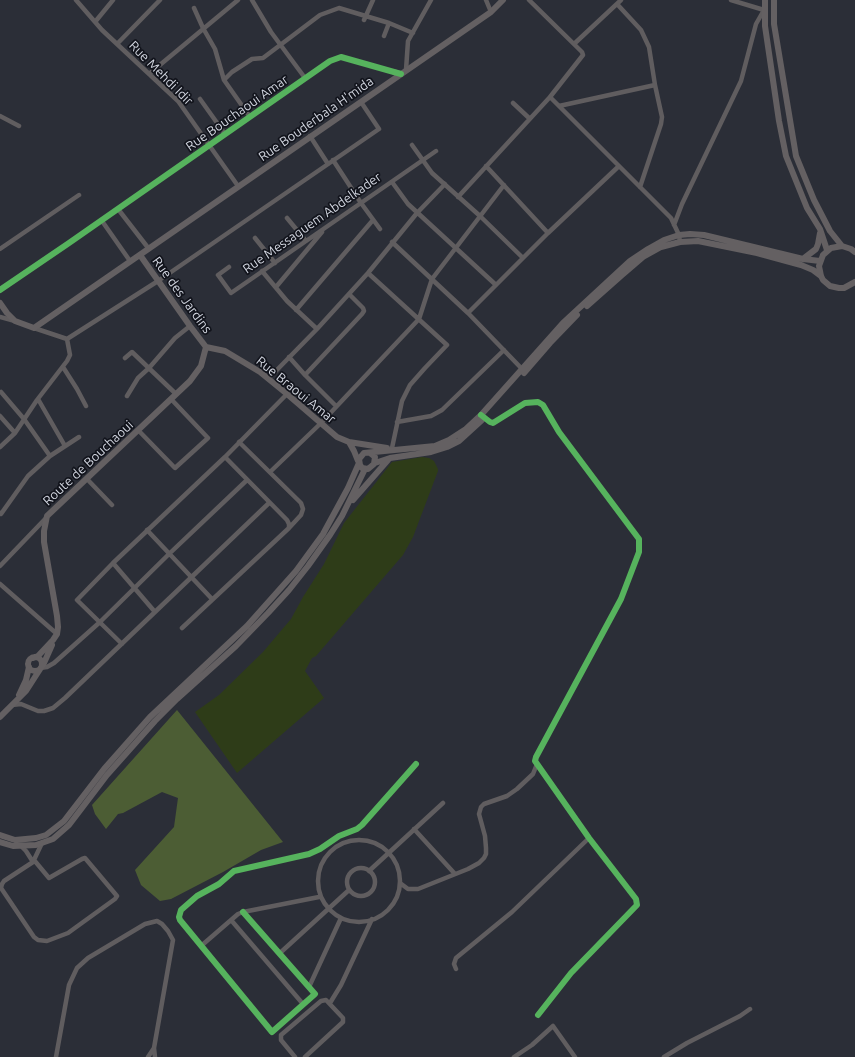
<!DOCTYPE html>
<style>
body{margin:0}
canvas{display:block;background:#2b2e37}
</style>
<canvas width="855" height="1057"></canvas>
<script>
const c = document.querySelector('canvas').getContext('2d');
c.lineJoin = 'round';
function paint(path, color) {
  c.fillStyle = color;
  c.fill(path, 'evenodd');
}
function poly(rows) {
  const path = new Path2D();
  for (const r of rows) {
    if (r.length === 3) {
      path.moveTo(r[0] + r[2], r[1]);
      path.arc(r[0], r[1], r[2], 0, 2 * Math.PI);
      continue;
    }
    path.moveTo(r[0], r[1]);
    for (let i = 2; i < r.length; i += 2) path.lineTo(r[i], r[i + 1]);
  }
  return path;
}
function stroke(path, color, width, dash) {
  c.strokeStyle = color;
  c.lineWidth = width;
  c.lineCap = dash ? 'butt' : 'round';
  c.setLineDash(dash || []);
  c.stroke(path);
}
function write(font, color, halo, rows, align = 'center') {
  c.font = font + ' Ubuntu,sans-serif';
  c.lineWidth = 3.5;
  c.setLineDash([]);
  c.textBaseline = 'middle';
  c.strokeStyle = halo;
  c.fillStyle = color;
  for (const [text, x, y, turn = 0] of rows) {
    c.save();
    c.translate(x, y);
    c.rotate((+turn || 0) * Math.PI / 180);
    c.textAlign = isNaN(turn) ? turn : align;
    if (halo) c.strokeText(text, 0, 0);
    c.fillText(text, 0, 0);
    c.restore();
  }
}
const green = poly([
 [422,457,429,458,434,461,438,469,438,471,413,537,403,555,316,656,312,658,305,671,324,698,237,773,195,712,219,695,263,652,285,626,291,619,303,597,324,564,344,523,392,462]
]);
const forest = poly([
 [177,710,283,842,261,850,223,872,171,899,160,901,141,885,135,870,174,827,178,798,162,792,123,813,118,814,106,829,95,814,92,805]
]);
const minor = poly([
 [76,0,102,30,178,101,238,186],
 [252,0,271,32,305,78],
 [486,0,491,12],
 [529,0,582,52,583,55,550,97,671,218,679,235,680,242],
 [617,4,641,30,649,47,655,85],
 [194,8,203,28,215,49,224,80,250,117],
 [364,20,373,0],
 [95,22,113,0],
 [384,36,389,23],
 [117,44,160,0],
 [574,44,621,0],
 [406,70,408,41,431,0],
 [149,74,238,0],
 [224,80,232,72,252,59,263,58,320,15,339,8,389,23,413,33],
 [200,99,225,134],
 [513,103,529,118],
 [559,106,655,85,662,117,661,124,640,187],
 [0,116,19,126],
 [310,136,328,164],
 [412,145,432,173,480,216,523,258],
 [333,160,361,203,380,229],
 [486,166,548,233],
 [392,182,408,204,496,285],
 [458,197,550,97],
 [118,209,149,249],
 [287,218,306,241],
 [102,221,130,261],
 [674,225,682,204,741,81,756,24,764,10,731,0],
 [255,238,275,263],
 [392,242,468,313,524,371],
 [0,249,79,195],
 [229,267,218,275,231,293,436,151],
 [262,271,287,301,317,329],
 [368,273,447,345,425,368,410,385,402,401,392,448],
 [276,287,322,232],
 [0,290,69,243,330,61,341,57,394,72],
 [296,310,373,220],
 [468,313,548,233,619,166],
 [0,317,15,321],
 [34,328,67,339,158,281,379,129,361,102],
 [289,357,305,375,336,406],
 [125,358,132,352,176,394],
 [63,367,77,389,86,406],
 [305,375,362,314,364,311,363,308,349,294],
 [268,379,317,329,368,273,417,213,445,184],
 [1,392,24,419,50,456],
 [127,396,138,378,149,368,175,338,190,326],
 [38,399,65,446],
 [481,415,490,422,493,423,525,403,538,402,543,405,559,432,639,539,639,552,621,599,536,757,535,761,589,838,636,899,637,905,571,973,538,1015],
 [0,416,15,433],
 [397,422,431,416,442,410,504,350],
 [138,430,175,468,208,438,171,399],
 [239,442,301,503,303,509,301,515,289,528],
 [0,447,15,433,37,400,67,361,70,355,67,339],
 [270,472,320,424,419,319,432,279,504,185],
 [87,479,112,505],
 [0,513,1,514,28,476,50,456,79,437],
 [147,530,212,599],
 [113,563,155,612],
 [0,566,47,517],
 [0,584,57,634],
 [182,628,289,528,289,524,287,520,225,457],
 [122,644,77,600,113,563,225,457,287,394],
 [40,668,47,667,54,663,100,622,169,554,247,480],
 [12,705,21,704,38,711,44,711,53,708,65,698,269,503],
 [414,829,455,874],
 [359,881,41],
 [21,846,26,851,33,862,42,843],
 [33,862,4,881,2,884,1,888,34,937,38,940,47,941,68,933,115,899,117,896,85,858,82,859,49,878,34,860],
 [361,882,14],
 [369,871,443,803],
 [400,883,408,889,418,889,468,869,479,863,484,858,486,854,486,848,485,836,479,814,481,807,484,804,507,796,517,789,533,774,537,764],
 [243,912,315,994,272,1032,180,920,179,917,181,910,197,896,219,884,234,871,309,854,320,849,339,836,357,829,362,825,416,764],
 [231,920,303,1004],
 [201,946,238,914,243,912,319,897],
 [280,953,349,890],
 [456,969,454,964,456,958,512,912,589,838],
 [309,987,341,918],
 [330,1003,341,985,372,919],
 [56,1057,69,985,77,968,88,958,145,924,157,921,162,924,168,931,173,940,154,1048,155,1057],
 [148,1057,154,1048],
 [295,1057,281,1040,281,1035,321,1001,326,1000,343,1018,343,1022,305,1057],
 [514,1057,532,1045,553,1026,575,1057],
 [664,1057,687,1043,740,1016,750,1009]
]);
const tertiary = poly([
 [394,72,401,74]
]);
const secondary = poly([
 [765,0,765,26,779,121,786,156,807,208,820,229,827,250],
 [774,0,774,24,796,156,814,200,830,231,842,246],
 [855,252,851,249,842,246,831,248,823,255,819,266,821,276,823,280,830,286,839,288,844,288,855,282],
 [140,255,190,326,206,347],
 [803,259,816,249,818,244,820,233],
 [0,303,7,313,15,321,34,328,491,12,503,0],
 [587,306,622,275,643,257,661,247,680,242,698,241,757,253,801,265,813,270,821,276],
 [206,347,225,351,260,372,287,394,337,437,349,442,387,448],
 [524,373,550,343,577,315],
 [351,443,349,442,354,451,358,461],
 [370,453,375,457,374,464,368,469,362,468,360,465,359,459,364,453,435,446,449,440,466,429,481,415,563,323,630,261,648,249,664,240,679,235,690,234,704,235,803,259,820,261],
 [375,463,390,458,431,452,447,447,459,441,482,420],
 [353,500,388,460],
 [35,664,7],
 [33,658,38,656,53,640,57,634,58,627,57,616,44,542,44,531,47,516,190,381,201,366,206,347],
 [19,695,26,680,29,667],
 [0,717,26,691,44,663,52,645],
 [0,835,15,840,36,838,46,835,64,821,104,769,150,717,247,626,296,571,323,534,348,488,359,463],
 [0,842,13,846,36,845,53,839,69,825,107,775,155,721,177,699,236,646,268,613,289,590,308,566,330,535,342,516,365,469]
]);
const cycleway = poly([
 [0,290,69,243,330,61,341,57,401,74],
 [481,415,490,422,493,423,525,403,538,402,543,405,559,432,639,539,639,552,621,599,536,757,535,761,589,838,636,899,637,905,571,973,538,1015],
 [243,912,315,994,272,1032,180,920,179,917,181,910,197,896,219,884,234,871,309,854,320,849,339,836,357,829,362,825,416,764]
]);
const streetNames = [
 ["Rue Mehdi Idir",161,73,45],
 ["Rue Bouchaoui Amar",237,113,-35],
 ["Rue Bouderbala H'mida",316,119,-35],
 ["Rue Messaguem Abdelkader",312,223,-35],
 ["Rue des Jardins",182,295,54],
 ["Rue Braoui Amar",296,390,39],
 ["Route de Bouchaoui",88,463,-43]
];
paint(green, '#2e3c18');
paint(forest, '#4c5d34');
stroke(minor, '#605d5f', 4.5);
stroke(tertiary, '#605d5f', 5.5);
stroke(secondary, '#646062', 6);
stroke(cycleway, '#56b35d', 6);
write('13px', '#d2d6e0', '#12141c', streetNames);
</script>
